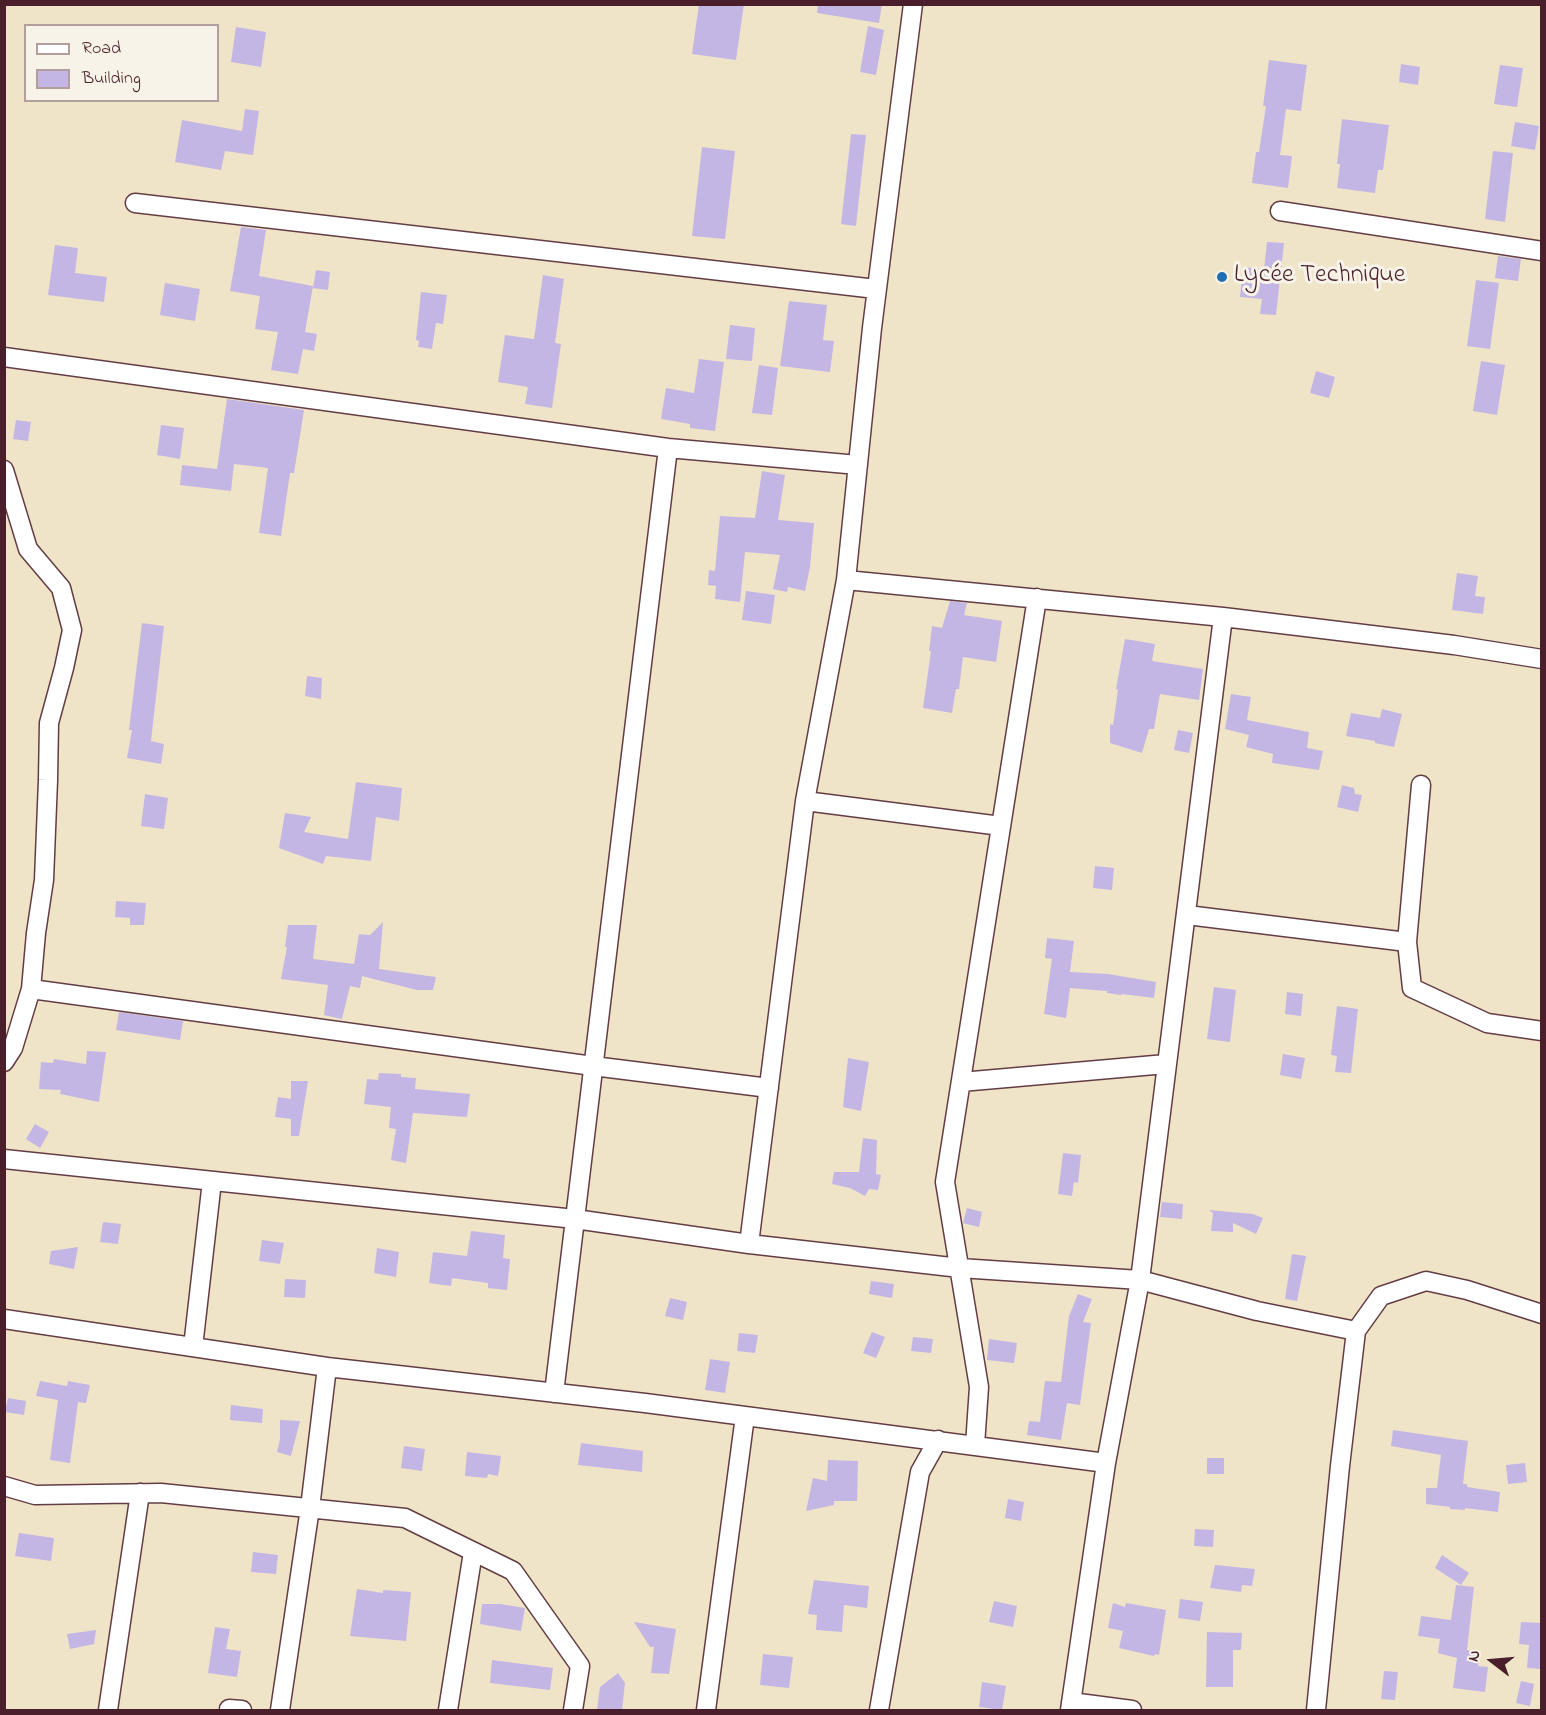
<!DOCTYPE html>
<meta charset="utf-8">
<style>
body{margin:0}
#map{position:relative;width:1546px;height:1715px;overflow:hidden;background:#f0e4c8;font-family:"Indie Flower",sans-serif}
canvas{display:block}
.frame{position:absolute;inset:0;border:6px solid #4a1f2b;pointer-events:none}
.legend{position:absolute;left:24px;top:24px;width:195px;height:78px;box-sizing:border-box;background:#f7f3e8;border:2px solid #b29e9c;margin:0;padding:8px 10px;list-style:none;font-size:18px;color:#4a1f2b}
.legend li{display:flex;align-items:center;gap:12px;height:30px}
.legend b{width:30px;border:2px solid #b29e9c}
.north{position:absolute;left:1462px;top:1631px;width:60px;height:60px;-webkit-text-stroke:4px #f7f3e8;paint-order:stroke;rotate:286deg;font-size:16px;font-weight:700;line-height:24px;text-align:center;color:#4a1f2b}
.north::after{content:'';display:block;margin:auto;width:21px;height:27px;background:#4a1f2b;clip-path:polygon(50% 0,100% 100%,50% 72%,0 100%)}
</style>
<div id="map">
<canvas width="1546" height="1715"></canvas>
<div class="frame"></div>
<ul class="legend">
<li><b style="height:8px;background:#fff"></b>Road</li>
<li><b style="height:16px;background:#c4b6e4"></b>Building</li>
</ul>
<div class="north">N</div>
</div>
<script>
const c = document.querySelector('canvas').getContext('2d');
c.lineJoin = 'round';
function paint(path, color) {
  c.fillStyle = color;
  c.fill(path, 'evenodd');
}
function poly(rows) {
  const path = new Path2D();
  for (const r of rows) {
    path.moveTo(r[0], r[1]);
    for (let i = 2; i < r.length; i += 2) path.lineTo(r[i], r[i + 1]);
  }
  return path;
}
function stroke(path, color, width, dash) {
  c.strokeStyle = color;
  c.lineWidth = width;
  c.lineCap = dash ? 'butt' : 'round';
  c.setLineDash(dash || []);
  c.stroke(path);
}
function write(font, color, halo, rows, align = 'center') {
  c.font = font + ' "Indie Flower",sans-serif';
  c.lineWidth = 6;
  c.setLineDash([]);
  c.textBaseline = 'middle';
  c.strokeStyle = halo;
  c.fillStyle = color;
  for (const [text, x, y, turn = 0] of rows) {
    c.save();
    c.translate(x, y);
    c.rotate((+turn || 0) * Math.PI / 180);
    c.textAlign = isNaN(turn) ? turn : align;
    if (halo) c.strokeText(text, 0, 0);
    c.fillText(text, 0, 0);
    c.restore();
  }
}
const building = poly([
 [699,4,744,4,736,60,692,54],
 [818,4,882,4,879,23,817,13],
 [868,26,884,30,876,75,860,72],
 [236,27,266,32,261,67,231,62],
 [1269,60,1307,65,1301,111,1286,109,1280,155,1292,156,1288,188,1252,183,1256,152,1259,152,1266,106,1263,106],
 [1401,64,1420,67,1418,85,1399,82],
 [1500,65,1523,68,1517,107,1494,104],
 [245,109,259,111,253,155,225,151,221,170,175,162,182,120,242,131],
 [1342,119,1389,125,1383,170,1378,170,1375,193,1337,188,1340,164,1337,164],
 [1515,122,1539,126,1535,150,1511,146],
 [851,134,866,135,856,226,841,224],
 [702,147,735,151,725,239,692,236],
 [1493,151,1513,153,1505,222,1485,219],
 [241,227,266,230,259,276,313,286,305,332,317,334,314,351,303,349,298,374,271,370,278,332,255,329,260,296,230,291],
 [1267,242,1284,243,1276,315,1260,314,1262,299,1240,297,1243,267,1264,269],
 [55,245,78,248,75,273,107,277,104,302,48,295],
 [1498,256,1521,259,1518,281,1495,278],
 [316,270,330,272,328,290,313,288],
 [543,275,564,279,555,343,561,344,552,408,525,404,528,387,498,382,505,335,534,339],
 [1476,280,1499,283,1490,349,1467,346],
 [165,283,200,289,195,321,160,315],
 [421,292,447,295,443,324,436,323,432,349,418,347,419,341,416,340],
 [789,301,827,305,823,340,834,341,830,372,780,366],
 [730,325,755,328,752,361,726,359],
 [699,359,724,362,715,431,690,428,690,424,661,419,666,388,694,393],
 [1481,361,1505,365,1497,415,1473,411],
 [759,365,778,368,772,415,752,413],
 [1316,371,1335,377,1329,398,1310,393],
 [227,399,304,410,294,473,290,473,281,536,259,533,268,468,234,464,231,491,180,485,182,465,217,469],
 [16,420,31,422,28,441,13,439],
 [161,425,184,428,180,459,157,455],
 [762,471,785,475,778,520,814,523,810,567,805,591,788,587,787,592,773,589,780,555,745,552,740,602,715,599,716,586,708,585,709,570,715,571,720,516,755,518],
 [1457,573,1478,576,1475,596,1485,597,1483,614,1452,610],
 [746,591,775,595,771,624,742,620],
 [950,601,967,603,964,615,1002,621,996,662,963,657,959,689,956,689,952,713,923,708,931,651,929,651,932,626,942,628],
 [142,623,164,626,151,741,164,744,161,764,127,758,132,730,129,730],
 [1125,639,1155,644,1152,661,1203,669,1199,700,1160,694,1154,729,1149,729,1142,753,1110,743,1110,724,1113,725,1118,690,1116,689],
 [307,676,322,678,321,699,305,696],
 [1231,694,1251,697,1247,720,1309,732,1307,748,1323,751,1319,770,1272,763,1273,754,1246,747,1249,735,1225,729],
 [1382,709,1402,714,1394,747,1375,743,1375,741,1346,736,1351,713,1380,718],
 [1178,730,1193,733,1189,753,1174,750],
 [356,782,402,788,399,821,376,817,371,861,326,856,323,864,279,848,285,813,311,817,304,832,348,839],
 [1342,785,1354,788,1355,794,1362,795,1358,812,1337,807],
 [145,794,168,798,164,829,141,826],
 [1095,866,1114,868,1112,890,1093,888],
 [116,901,146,903,144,925,130,925,130,918,115,917],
 [383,922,379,969,436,977,433,990,417,990,362,976,360,988,350,986,342,1019,324,1015,328,985,281,979,287,947,285,947,288,925,317,925,313,959,354,964,359,934,370,935],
 [1047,938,1074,941,1070,972,1108,974,1156,982,1154,998,1122,994,1121,995,1107,993,1107,991,1070,988,1066,1018,1044,1014,1052,959,1045,958],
 [1214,987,1236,990,1230,1042,1207,1039],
 [1287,992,1303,994,1301,1016,1285,1014],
 [1337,1006,1358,1009,1351,1073,1335,1072,1337,1056,1331,1055],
 [119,1012,183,1021,180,1040,116,1030],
 [87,1051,106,1052,99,1102,60,1094,61,1090,39,1089,41,1062,53,1063,54,1059,86,1064],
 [1283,1054,1305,1058,1301,1079,1280,1075],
 [848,1058,869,1062,861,1111,843,1107],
 [379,1073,401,1074,401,1077,416,1078,415,1089,470,1094,467,1117,413,1113,406,1163,391,1160,396,1129,389,1128,391,1107,364,1104,367,1079,378,1080],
 [291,1081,308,1081,299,1136,291,1136,291,1119,275,1117,278,1097,291,1099],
 [35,1124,49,1132,40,1148,26,1139],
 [863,1138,877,1140,876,1174,881,1175,878,1190,869,1189,865,1196,850,1188,832,1184,834,1172,859,1172],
 [1063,1153,1081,1155,1078,1183,1074,1182,1072,1196,1058,1194],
 [1162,1202,1183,1204,1182,1219,1160,1217],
 [967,1208,982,1212,979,1227,963,1223],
 [1209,1210,1253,1214,1263,1218,1256,1234,1233,1223,1233,1232,1211,1231,1213,1213],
 [103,1222,121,1224,118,1244,100,1242],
 [471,1231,505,1235,503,1258,510,1259,507,1290,488,1288,488,1283,452,1278,451,1286,429,1283,433,1252,467,1256],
 [262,1240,284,1243,280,1264,259,1261],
 [78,1247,74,1269,49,1264,51,1251],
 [377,1248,399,1252,396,1277,374,1273],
 [1292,1254,1306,1256,1297,1301,1285,1299],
 [285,1279,306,1280,305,1298,284,1297],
 [871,1281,894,1284,892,1298,869,1294],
 [1078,1294,1092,1299,1083,1322,1091,1323,1080,1405,1067,1403,1061,1440,1027,1435,1029,1421,1040,1422,1045,1381,1061,1382,1069,1316],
 [670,1298,687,1302,683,1320,665,1316],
 [872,1332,885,1337,876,1358,863,1353],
 [739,1333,758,1335,755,1353,737,1351],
 [913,1337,933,1339,931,1353,911,1351],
 [989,1339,1017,1343,1014,1363,987,1360],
 [710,1359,730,1362,725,1393,705,1390],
 [40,1381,67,1386,68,1381,90,1385,86,1403,78,1402,70,1463,50,1460,58,1400,36,1396],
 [8,1398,26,1401,24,1415,5,1412],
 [231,1405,263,1409,262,1423,230,1420],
 [280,1420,300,1421,291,1456,277,1452,280,1439],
 [1393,1430,1468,1441,1463,1484,1467,1484,1467,1487,1500,1492,1498,1512,1465,1508,1465,1510,1450,1509,1450,1507,1426,1504,1426,1488,1437,1488,1441,1455,1391,1446],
 [581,1443,643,1451,642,1472,578,1465],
 [404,1446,425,1449,422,1471,401,1468],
 [467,1452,501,1456,498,1476,488,1474,487,1478,465,1476],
 [1207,1458,1224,1458,1224,1474,1207,1474],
 [828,1460,858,1461,857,1501,834,1501,834,1505,806,1511,813,1478,827,1481],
 [1525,1463,1527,1482,1508,1484,1506,1465],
 [1008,1499,1024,1502,1021,1521,1005,1518],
 [1195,1529,1214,1530,1213,1547,1194,1546],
 [19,1533,54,1538,51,1561,15,1556],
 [253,1552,278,1555,276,1574,251,1572],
 [1442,1555,1469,1573,1461,1585,1435,1568],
 [1215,1565,1255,1569,1252,1586,1242,1585,1241,1592,1210,1588],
 [814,1580,869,1586,867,1608,844,1605,842,1632,816,1630,817,1615,808,1614],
 [1456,1585,1474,1587,1467,1650,1480,1654,1478,1666,1488,1667,1485,1692,1453,1688,1457,1658,1438,1653,1440,1639,1418,1636,1421,1616,1451,1620],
 [357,1589,383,1593,383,1590,411,1592,406,1641,350,1636],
 [1180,1599,1203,1602,1200,1621,1178,1618],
 [994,1601,1017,1606,1013,1627,989,1622],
 [1113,1603,1125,1607,1126,1603,1166,1610,1159,1655,1155,1654,1154,1656,1119,1648,1123,1631,1108,1628],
 [482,1604,500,1604,525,1608,521,1631,480,1624],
 [634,1622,676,1629,669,1674,651,1673,654,1647,650,1647],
 [1521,1622,1542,1623,1542,1669,1527,1668,1529,1645,1519,1644],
 [215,1627,230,1629,226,1649,241,1651,237,1677,208,1673],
 [96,1630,94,1644,70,1649,67,1634],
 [1207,1632,1242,1633,1241,1650,1233,1650,1233,1687,1206,1687],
 [763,1654,793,1657,789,1688,760,1685],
 [492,1660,553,1668,550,1690,490,1683],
 [1384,1671,1398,1672,1395,1700,1381,1699],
 [618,1673,625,1683,622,1710,597,1710,600,1687],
 [1521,1681,1534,1684,1530,1706,1516,1703],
 [982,1682,1006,1686,1002,1710,979,1707]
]);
const minor = poly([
 [913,4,872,328,846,580,1223,617],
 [135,203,876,289],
 [1280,211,1542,251],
 [4,357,668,448,858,465],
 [4,470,28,549,61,588,72,630,64,668,49,723,48,780,44,880,36,933,31,989,13,1048,4,1062],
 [1421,785,1407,942,1412,988,1487,1023,1542,1031],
 [805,801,1001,826],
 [1187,915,1407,942],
 [31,989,593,1066,769,1088],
 [961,1082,1166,1064],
 [4,1159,575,1219,749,1244,805,801,846,580],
 [749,1244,960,1268,1140,1280,1257,1311,1356,1331,1381,1296,1426,1281,1467,1290,1542,1314],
 [4,1319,327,1367],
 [193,1347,212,1181],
 [554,1393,668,448],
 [975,1445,979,1387,945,1182,1037,598],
 [4,1486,35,1495,161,1493,405,1518,513,1571,580,1666,573,1710],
 [1071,1702,1132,1710],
 [108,1710,140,1493],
 [229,1710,229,1709,242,1710],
 [280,1710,310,1508,327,1367,645,1403,1106,1463],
 [448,1710,473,1552],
 [706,1710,745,1416],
 [879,1710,920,1472,938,1440],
 [1070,1710,1106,1463,1140,1280,1223,617,1454,645,1542,659],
 [1316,1710,1340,1466,1356,1331]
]);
const markers = [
 [1222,277,6,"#1f6fb2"]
];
const poiNames = [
 ["Lycée Technique",1234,277]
];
paint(building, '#c4b6e4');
stroke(minor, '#633d43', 21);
stroke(minor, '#fff', 18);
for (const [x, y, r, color] of markers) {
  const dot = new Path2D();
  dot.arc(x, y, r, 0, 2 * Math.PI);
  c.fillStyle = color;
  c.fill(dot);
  stroke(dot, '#f7f3e8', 2);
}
write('26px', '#4a1f2b', '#f7f3e8', poiNames, 'left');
</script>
